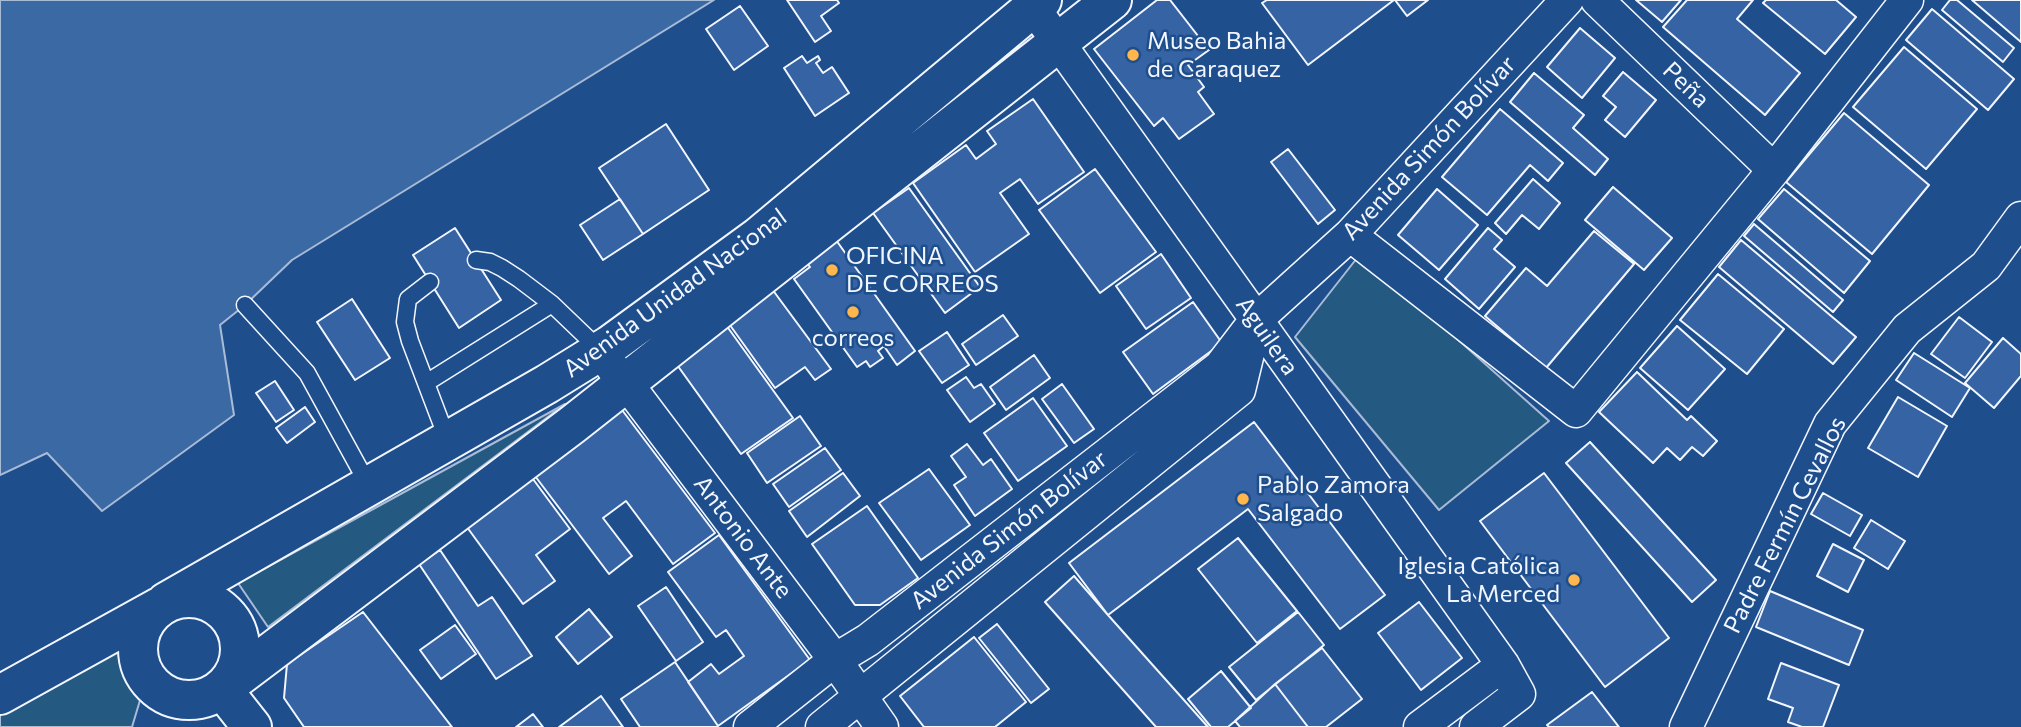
<!DOCTYPE html>
<meta charset="utf-8">
<style>
body{margin:0}
canvas{display:block;background:#1f4e8c}
</style>
<canvas width="2021" height="727"></canvas>
<script>
const c = document.querySelector('canvas').getContext('2d');
c.lineJoin = 'round';
function paint(path, color) {
  c.fillStyle = color;
  c.fill(path, 'evenodd');
}
function poly(rows) {
  const path = new Path2D();
  for (const r of rows) {
    if (r.length === 3) {
      path.moveTo(r[0] + r[2], r[1]);
      path.arc(r[0], r[1], r[2], 0, 2 * Math.PI);
      continue;
    }
    path.moveTo(r[0], r[1]);
    for (let i = 2; i < r.length; i += 2) path.lineTo(r[i], r[i + 1]);
  }
  return path;
}
function stroke(path, color, width, dash) {
  c.strokeStyle = color;
  c.lineWidth = width;
  c.lineCap = dash ? 'butt' : 'round';
  c.setLineDash(dash || []);
  c.stroke(path);
}
function write(font, color, halo, rows, align = 'center') {
  c.font = font + ' Commissioner,sans-serif';
  c.lineWidth = 5;
  c.setLineDash([]);
  c.textBaseline = 'middle';
  c.strokeStyle = halo;
  c.fillStyle = color;
  for (const [text, x, y, turn = 0] of rows) {
    c.save();
    c.translate(x, y);
    c.rotate((+turn || 0) * Math.PI / 180);
    c.textAlign = isNaN(turn) ? turn : align;
    if (halo) c.strokeText(text, 0, 0);
    c.fillText(text, 0, 0);
    c.restore();
  }
}
const green = poly([
 [1361,253,1549,421,1439,510,1295,337,1361,253],
 [565,404,268,627,238,583,565,404],
 [124,647,141,697,132,727,0,727,0,712,124,647]
]);
const water = poly([
 [0,0,714,0,292,260,245,305,220,325,234,415,102,511,47,453,0,475,0,0]
]);
const building = poly([
 [787,0,837,0,839,3,821,16,831,31,815,42,787,0],
 [1157,0,1170,0,1209,50,1188,65,1204,87,1198,92,1214,114,1179,139,1163,118,1154,126,1094,49,1157,0],
 [1267,0,1394,0,1308,65,1262,3,1267,0],
 [1395,0,1428,0,1407,16,1395,0],
 [1636,0,1681,0,1662,22,1636,0],
 [1687,0,1753,0,1737,19,1800,73,1765,115,1663,27,1687,0],
 [1766,0,1836,0,1856,17,1825,54,1763,3,1766,0],
 [1950,0,1957,0,2014,48,2003,62,1942,10,1950,0],
 [1972,0,2021,0,2021,42,1972,0],
 [740,6,768,46,734,70,706,29,740,6],
 [1932,9,2014,79,1988,110,1906,40,1932,9],
 [1580,28,1615,58,1582,98,1547,67,1580,28],
 [1904,47,1977,109,1926,169,1853,107,1904,47],
 [802,56,807,63,818,56,820,60,816,63,823,73,832,67,849,93,815,116,784,68,802,56],
 [1623,72,1656,100,1625,137,1605,120,1616,107,1603,96,1623,72],
 [1534,73,1584,115,1573,128,1608,159,1595,175,1510,102,1534,73],
 [1033,99,1084,172,1038,204,1020,179,1000,193,1029,234,975,272,913,183,966,145,976,159,996,144,987,131,1033,99],
 [1500,109,1563,163,1548,181,1530,165,1487,215,1442,177,1500,109],
 [1844,113,1929,185,1872,254,1786,182,1844,113],
 [666,124,709,190,643,234,599,168,666,124],
 [1288,149,1335,210,1318,224,1271,162,1288,149],
 [1095,169,1156,252,1100,293,1039,210,1095,169],
 [1533,179,1560,203,1539,229,1522,215,1506,234,1495,223,1533,179],
 [1613,187,1672,238,1644,270,1585,220,1613,187],
 [909,188,980,287,945,313,873,213,909,188],
 [1437,189,1478,225,1439,270,1398,235,1437,189],
 [1784,189,1870,261,1844,293,1758,219,1784,189],
 [620,199,643,234,603,260,580,225,620,199],
 [1754,224,1843,300,1833,312,1744,236,1754,224],
 [455,228,501,300,459,328,413,255,455,228],
 [1488,228,1502,240,1494,249,1515,267,1479,309,1445,279,1488,228],
 [1594,231,1634,264,1546,368,1485,316,1526,268,1547,286,1594,231],
 [836,240,915,351,897,365,884,346,878,351,883,358,870,367,866,361,857,367,794,279,810,267,806,262,836,240],
 [1741,240,1856,337,1833,364,1719,267,1741,240],
 [1161,254,1191,298,1146,329,1116,286,1161,254],
 [1718,274,1784,329,1747,374,1680,320,1718,274],
 [772,289,831,369,815,380,805,367,775,388,727,321,772,289],
 [352,299,390,358,355,380,317,322,352,299],
 [1193,302,1222,343,1153,394,1123,352,1193,302],
 [1003,315,1018,336,976,365,962,344,1003,315],
 [1959,317,1992,342,1965,378,1931,354,1959,317],
 [726,325,793,418,741,454,675,362,726,325],
 [1677,326,1725,369,1688,410,1640,368,1677,326],
 [947,332,969,365,942,383,919,351,947,332],
 [2003,338,2021,354,2021,376,1994,408,1965,383,2003,338],
 [1914,353,1970,388,1952,417,1896,380,1914,353],
 [1034,355,1050,378,1006,410,990,387,1034,355],
 [1637,372,1687,420,1691,416,1717,441,1703,456,1692,447,1680,460,1667,448,1653,463,1599,412,1637,372],
 [966,377,974,388,981,384,995,404,970,422,947,390,966,377],
 [275,381,294,410,276,422,256,393,275,381],
 [1062,384,1094,429,1074,443,1042,399,1062,384],
 [1898,397,1947,426,1918,477,1868,448,1898,397],
 [1033,398,1067,446,1018,481,984,433,1033,398],
 [619,406,715,533,673,564,626,501,603,518,632,556,609,574,532,472,619,406],
 [305,407,315,422,287,443,276,428,305,407],
 [800,416,821,446,767,483,747,453,800,416],
 [1254,422,1385,595,1340,629,1248,509,1108,615,1069,563,1254,422],
 [1590,442,1716,580,1692,602,1566,463,1590,442],
 [967,444,983,465,991,459,1012,489,975,516,954,485,966,477,951,456,967,444],
 [825,448,841,470,789,507,773,484,825,448],
 [929,469,970,525,921,560,879,503,929,469],
 [843,473,860,496,807,537,789,511,843,473],
 [1544,473,1669,638,1605,687,1480,521,1544,473],
 [530,475,570,529,536,555,555,581,523,604,464,523,530,475],
 [1823,493,1862,515,1850,536,1811,514,1823,493],
 [867,506,918,578,880,605,855,605,812,544,867,506],
 [1871,520,1905,541,1888,569,1854,548,1871,520],
 [719,535,810,660,718,726,688,682,711,664,719,674,744,656,726,630,716,637,668,572,719,535],
 [1238,538,1297,611,1257,643,1198,569,1238,538],
 [1833,544,1864,560,1848,592,1817,576,1833,544],
 [440,550,478,606,492,597,532,656,496,679,419,564,440,550],
 [1074,576,1108,615,1208,727,1156,727,1045,602,1074,576],
 [666,587,703,642,676,661,638,606,666,587],
 [1770,591,1863,630,1849,665,1756,627,1770,591],
 [1419,602,1462,658,1421,690,1378,633,1419,602],
 [589,609,612,637,578,664,556,637,589,609],
 [363,612,452,727,304,727,284,698,287,664,363,612],
 [1298,612,1324,645,1256,700,1229,667,1298,612],
 [997,624,1049,689,1031,703,979,638,997,624],
 [455,625,476,654,441,679,420,650,455,625],
 [974,637,1026,702,995,727,924,727,900,696,974,637],
 [1322,648,1362,699,1326,727,1308,727,1275,684,1322,648],
 [675,662,718,726,717,727,640,727,621,699,675,662],
 [1781,663,1839,685,1823,727,1802,727,1788,722,1793,708,1768,699,1781,663],
 [1221,671,1251,708,1228,727,1211,727,1188,699,1221,671],
 [1275,684,1308,727,1240,727,1235,721,1275,684],
 [1592,692,1619,727,1549,727,1547,725,1592,692],
 [601,696,623,727,559,727,601,696],
 [533,714,543,727,516,727,533,714]
]);
const lane = poly([
 [476,260,490,262,502,268,519,279,552,304,600,350],
 [430,282,408,299,405,322,410,341,448,441],
 [245,305,307,373,369,486],
 [426,383,552,304]
]);
const street = poly([
 [1597,0,1774,170],
 [1033,7,1503,665,1519,694,1476,727],
 [1350,235,1576,411,1774,170,1907,0],
 [1256,320,1350,235,1567,0],
 [610,364,624,384,637,397,835,660,882,727],
 [750,727,835,660,868,640,1220,367,1256,320,1239,390,822,727],
 [1420,727,1503,665],
 [1686,727,1830,424,1907,329,1986,266,2021,218]
]);
const secondary = poly([
 [189,649,51],
 [166,602,547,384,610,345,758,237,1042,0],
 [226,686,572,425,1112,0],
 [222,689,252,727],
 [0,695,159,607]
]);
const markers = [
 [1133,55,7,"#ffb74d"],
 [832,270,7,"#ffb74d"],
 [853,312,7,"#ffb74d"],
 [1243,499,7,"#ffb74d"],
 [1574,580,7,"#ffb74d"]
];
const poiNames = [
 ["Museo Bahia",1147,41],
 ["de Caraquez",1147,69],
 ["OFICINA",846,256],
 ["DE CORREOS",846,284],
 ["correos",853,338,"center"],
 ["Pablo Zamora",1257,485],
 ["Salgado",1257,513],
 ["Iglesia Católica",1560,566,"right"],
 ["La Merced",1560,594,"right"]
];
const streetNames = [
 ["Peña",1686,85,44],
 ["Avenida Simón Bolívar",1429,148,-47],
 ["Avenida Unidad Nacional",675,293,-36],
 ["Aguilera",1267,336,55],
 ["Padre Fermín Cevallos",1785,525,-63],
 ["Avenida Simón Bolívar",1009,530,-38],
 ["Antonio Ante",743,537,53]
];
paint(green, '#245a82');
stroke(green, '#a8bbd7', 2);
paint(water, '#3b69a3');
stroke(water, '#a8bbd7', 2);
paint(building, '#3563a3');
stroke(building, '#f2f6ff', 2);
stroke(lane, '#f2f6ff', 19);
stroke(street, '#f2f6ff', 35);
stroke(secondary, '#f2f6ff', 42);
stroke(lane, '#1f4e8c', 16);
stroke(street, '#1f4e8c', 32);
stroke(secondary, '#1f4e8c', 38);
for (const [x, y, r, color] of markers) {
  const dot = new Path2D();
  dot.arc(x, y, r, 0, 2 * Math.PI);
  c.fillStyle = color;
  c.fill(dot);
  stroke(dot, '#1f4e8c', 2.5);
}
write('24px', '#f2f6ff', '#1f4e8c', poiNames, 'left');
write('24px', '#f2f6ff', '#1f4e8c', streetNames);
</script>
